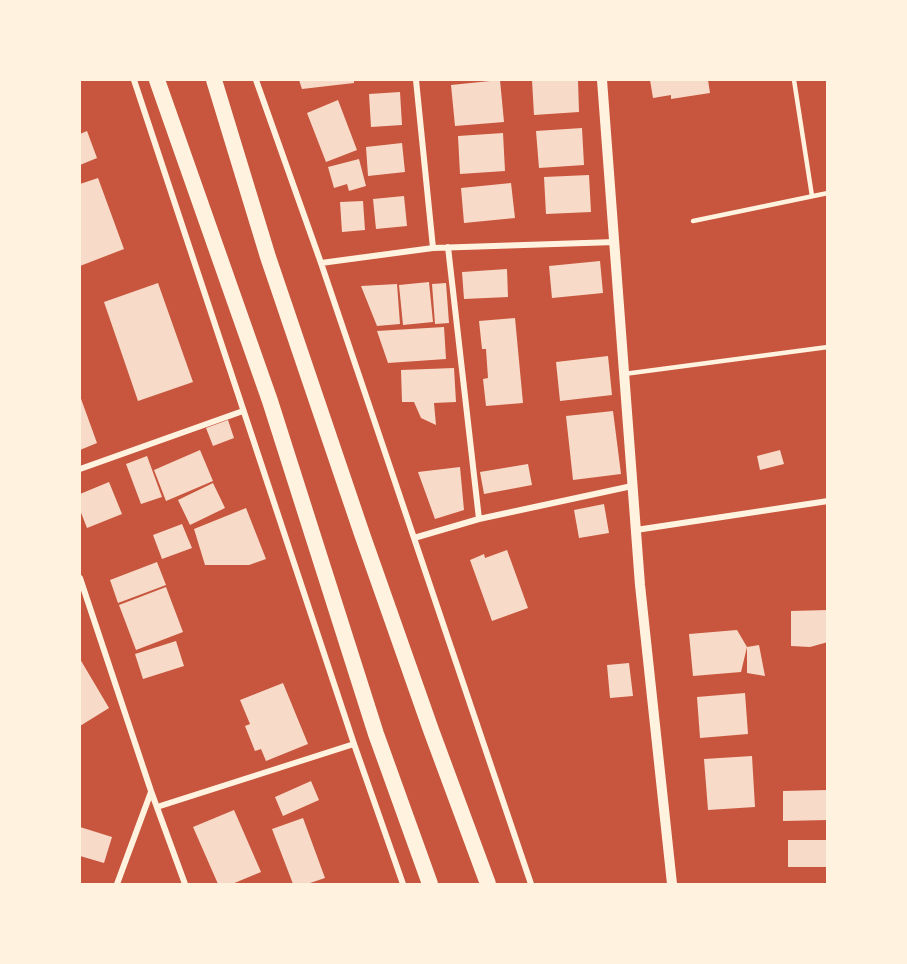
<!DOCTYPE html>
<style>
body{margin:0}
#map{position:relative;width:907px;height:964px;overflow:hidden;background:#c8553d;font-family:Figtree,sans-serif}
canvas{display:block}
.frame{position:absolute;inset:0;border:81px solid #fff3e0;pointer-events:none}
</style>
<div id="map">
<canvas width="907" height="964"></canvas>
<div class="frame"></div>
</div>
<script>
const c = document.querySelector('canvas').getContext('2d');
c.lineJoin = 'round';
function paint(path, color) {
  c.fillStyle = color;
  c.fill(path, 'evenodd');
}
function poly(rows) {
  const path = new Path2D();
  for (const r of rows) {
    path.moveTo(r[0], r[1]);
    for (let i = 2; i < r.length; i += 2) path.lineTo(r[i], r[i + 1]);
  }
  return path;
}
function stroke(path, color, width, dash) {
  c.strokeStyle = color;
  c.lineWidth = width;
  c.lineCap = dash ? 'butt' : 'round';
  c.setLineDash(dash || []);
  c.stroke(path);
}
const building = poly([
 [299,80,354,80,354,83,302,89],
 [500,80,504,122,455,126,451,85],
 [532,80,578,80,579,112,534,115],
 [650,80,708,80,710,93,671,99,671,95,653,98],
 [400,92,402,125,371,127,369,94],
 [338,100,357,150,326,162,307,113],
 [582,128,584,165,539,168,536,131],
 [87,131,97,158,80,165,80,134],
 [503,133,505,171,460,174,458,136],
 [402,143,405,172,368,176,366,147],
 [359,159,366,186,349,191,347,184,334,188,328,167],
 [589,175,591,212,546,214,544,177],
 [98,178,124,249,80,266,80,184],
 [511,183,515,218,464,223,461,188],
 [404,196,407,226,376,229,373,199],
 [363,201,365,230,342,232,340,202],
 [600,261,603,293,552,298,549,266],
 [507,269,508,297,464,299,462,272],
 [429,282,433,322,403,325,399,285],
 [158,283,193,382,138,401,104,302],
 [446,283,449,323,435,324,432,284],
 [397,284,400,324,377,326,361,286],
 [515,318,523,403,486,406,483,379,488,378,486,349,482,349,479,321],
 [444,327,446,359,388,363,377,331],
 [608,356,612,395,560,401,556,362],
 [454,368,456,402,434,403,436,425,421,418,414,402,402,402,401,370],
 [80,396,97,443,80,450],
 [613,411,621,474,573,480,566,416],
 [228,420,234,438,213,446,206,428],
 [200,450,213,481,166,501,154,470],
 [780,450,784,464,760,470,757,456],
 [147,456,162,497,141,504,126,464],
 [528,464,532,485,484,494,480,472],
 [460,467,464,510,435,519,418,472],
 [109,482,122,514,87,528,80,510,80,494],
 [213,483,225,508,190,525,178,500],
 [604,504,609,533,579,538,574,510],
 [246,508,266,559,249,565,205,565,194,529],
 [182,524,192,548,162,559,153,535],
 [507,550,528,608,492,621,470,560,484,554,485,558],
 [157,562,166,585,118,603,110,580],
 [166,587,183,632,136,650,119,605],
 [828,610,828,642,810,647,791,646,791,611],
 [737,630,747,647,759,645,765,676,747,673,747,647,741,672,693,676,689,634],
 [176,641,184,666,143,679,135,654],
 [80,659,109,708,80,726],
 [629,663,633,696,610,698,607,665],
 [283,683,308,744,266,761,261,749,255,751,245,726,250,724,240,700],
 [745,693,748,734,700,738,697,697],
 [752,756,755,807,708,810,704,759],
 [311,781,319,800,283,816,275,797],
 [828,790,828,820,783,821,783,791],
 [234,810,261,872,232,884,218,884,193,827],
 [303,818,325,878,307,884,293,884,272,829],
 [80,827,112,837,104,863,80,856],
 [788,840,828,840,828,867,788,867]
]);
const service = poly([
 [794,80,812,196],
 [693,221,828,193],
 [624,374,828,347]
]);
const minor = poly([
 [134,80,354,744,403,884],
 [256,80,321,263,531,884],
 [416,80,433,248],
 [448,247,479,519],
 [321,263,433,248,615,242],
 [80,469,243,411],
 [636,530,828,501],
 [414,538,479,519,632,486],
 [80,578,151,791,185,884],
 [157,807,354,744],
 [117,884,151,792]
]);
const tertiary = poly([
 [602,80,640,585,672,884]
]);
const trunk = poly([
 [157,80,270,401,376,734,430,884],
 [214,80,268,257,362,534,431,730,488,884]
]);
paint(building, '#f7dbc8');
stroke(service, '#fff3e0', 4.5);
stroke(minor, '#fff3e0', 6);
stroke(tertiary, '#fff3e0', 10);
stroke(trunk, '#fff3e0', 16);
</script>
